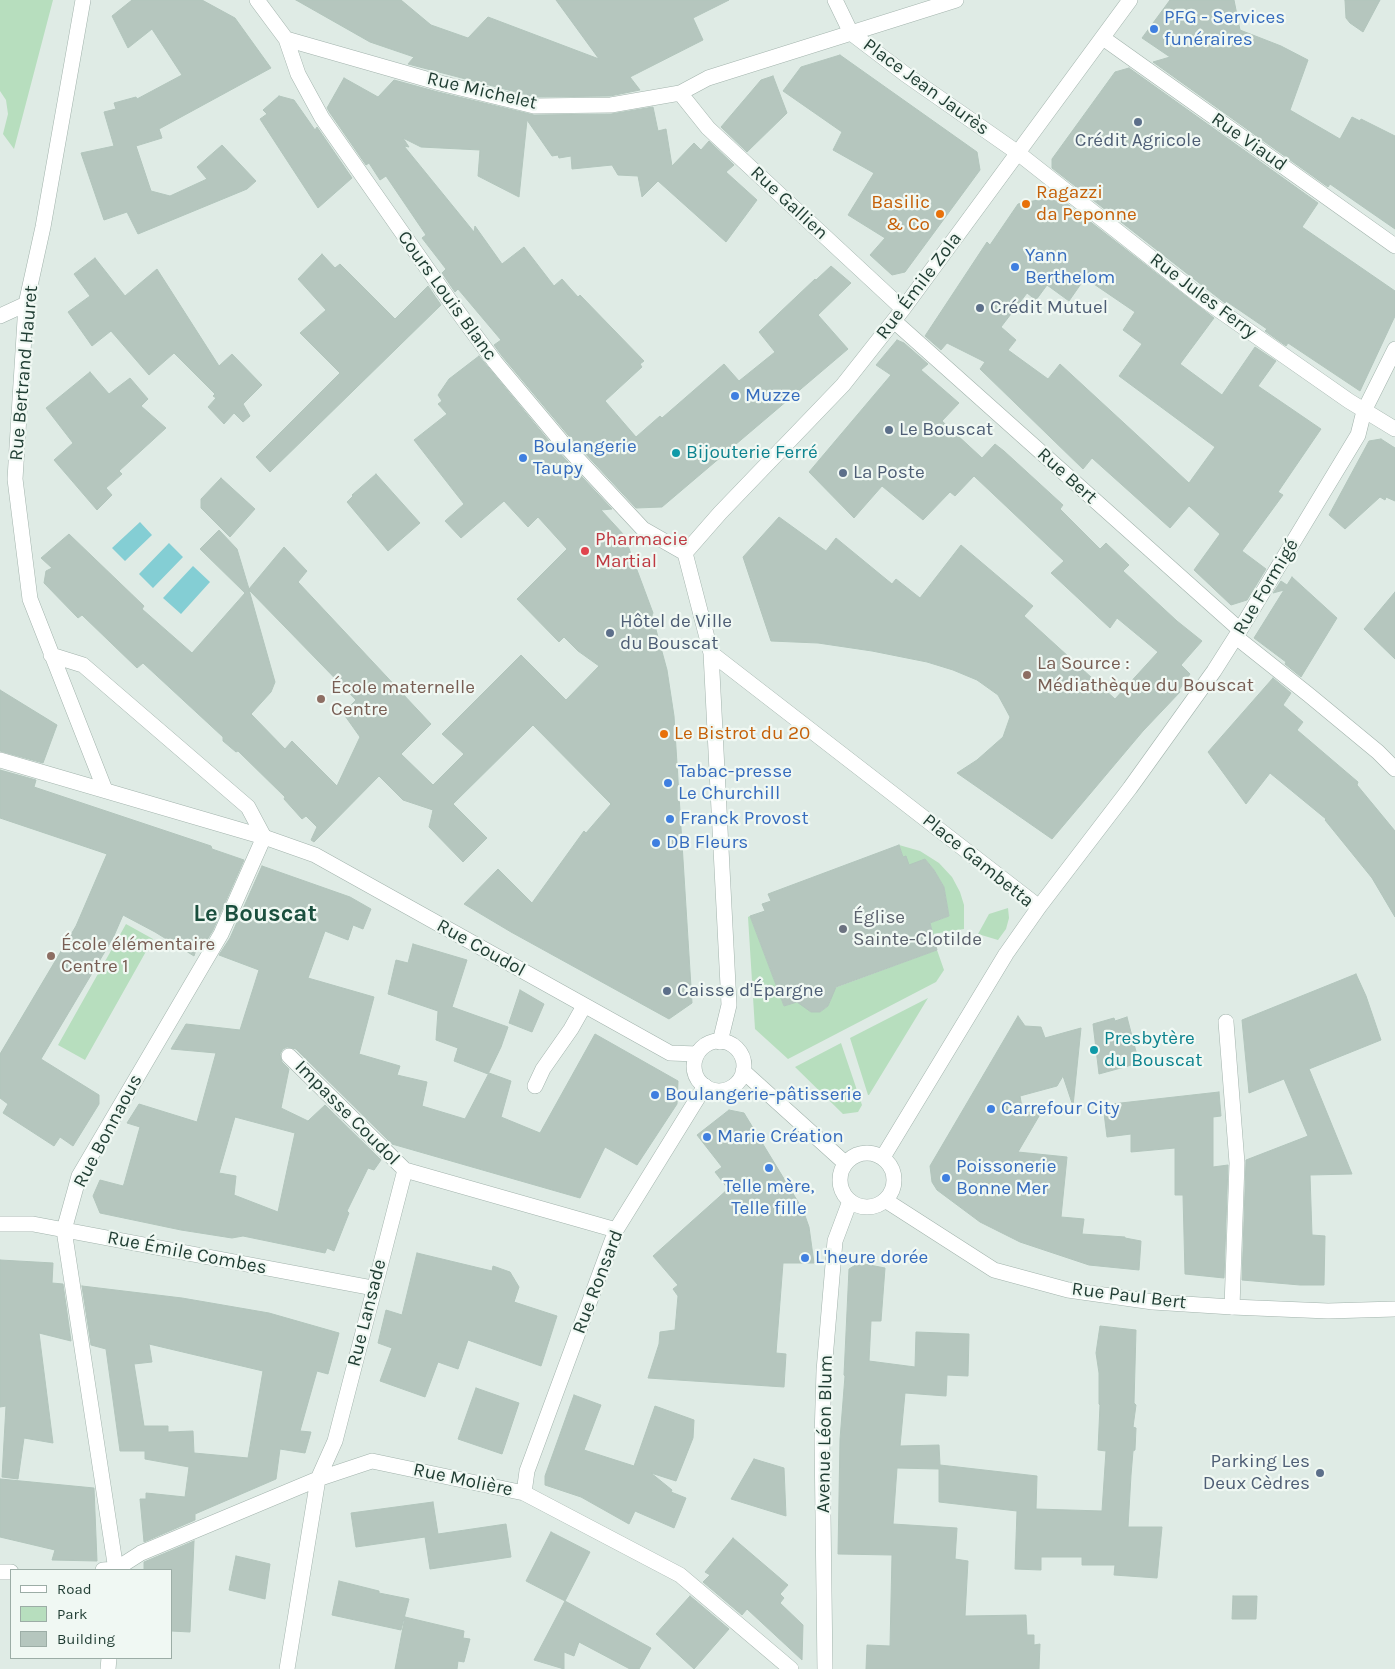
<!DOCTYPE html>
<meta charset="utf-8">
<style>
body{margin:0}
#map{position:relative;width:1395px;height:1669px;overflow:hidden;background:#dfebe5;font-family:Karla,sans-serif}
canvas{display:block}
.legend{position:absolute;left:10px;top:1569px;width:162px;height:90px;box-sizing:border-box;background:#f0f8f3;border:1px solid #9cada6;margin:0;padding:6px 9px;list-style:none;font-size:15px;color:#1f3c32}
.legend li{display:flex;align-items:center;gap:10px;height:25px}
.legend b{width:25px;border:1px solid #9cada6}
</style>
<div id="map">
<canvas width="1395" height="1669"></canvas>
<ul class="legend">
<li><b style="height:6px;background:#fff"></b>Road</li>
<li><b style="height:14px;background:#b7debe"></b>Park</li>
<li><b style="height:14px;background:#b5c6be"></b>Building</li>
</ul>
</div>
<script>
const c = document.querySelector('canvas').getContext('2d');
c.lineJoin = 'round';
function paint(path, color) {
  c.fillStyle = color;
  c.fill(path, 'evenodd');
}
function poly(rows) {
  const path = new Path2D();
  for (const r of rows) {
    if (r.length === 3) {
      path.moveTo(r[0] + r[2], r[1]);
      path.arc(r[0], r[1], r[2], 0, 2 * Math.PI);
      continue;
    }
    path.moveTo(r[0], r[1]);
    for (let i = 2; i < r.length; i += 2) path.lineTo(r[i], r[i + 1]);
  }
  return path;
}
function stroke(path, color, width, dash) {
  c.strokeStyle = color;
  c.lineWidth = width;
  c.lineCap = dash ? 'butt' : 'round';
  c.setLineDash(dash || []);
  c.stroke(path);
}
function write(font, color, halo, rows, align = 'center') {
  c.font = font + ' Karla,sans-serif';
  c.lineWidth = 4.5;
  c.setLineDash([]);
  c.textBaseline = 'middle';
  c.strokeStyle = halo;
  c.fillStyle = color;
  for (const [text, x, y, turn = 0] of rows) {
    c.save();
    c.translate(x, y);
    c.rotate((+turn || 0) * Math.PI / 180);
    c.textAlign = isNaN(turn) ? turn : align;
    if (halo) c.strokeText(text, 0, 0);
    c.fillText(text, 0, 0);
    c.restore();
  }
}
const green = poly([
 [0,0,53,0,14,149,3,134,8,114,6,100,0,91],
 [899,845,920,851,939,863,952,877,960,892,964,905,964,929,933,934,930,923,949,916,944,887,934,870,925,859,910,867,903,857],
 [1008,908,1009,918,1006,929,998,940,978,934,989,914],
 [750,916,784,1006,801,1000,811,1012,820,1012,828,1006,831,999,829,990,937,950,944,970,936,982,788,1059,755,1029,748,917],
 [126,924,153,939,85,1060,58,1045],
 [928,998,869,1095,868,1095,850,1038],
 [841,1043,862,1105,858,1112,843,1114,795,1067]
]);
const water = poly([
 [140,522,152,535,125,561,112,548],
 [169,543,183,557,153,588,139,574],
 [193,566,210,582,181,614,163,598]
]);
const building = poly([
 [132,0,202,0,235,18,271,68,159,129,162,138,136,146,151,191,170,196,207,179,197,167,222,145,256,181,247,189,138,234,127,212,104,220,81,153,114,146,104,112,116,109,114,103,136,97,137,99,182,75,152,29,128,48,112,16,132,0],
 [296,0,401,0,431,25,468,38,488,17,599,59,556,0,729,0,693,18,703,40,630,77,640,90,610,96,535,97,408,64,414,57,370,42,296,0],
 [1170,0,1234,0,1240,30,1281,46,1308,60,1290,110,1340,139,1352,117,1360,121,1361,119,1395,136,1395,229,1330,184,1328,187,1153,62,1170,57,1142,38,1170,0],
 [1345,0,1380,0,1363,32,1350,23,1346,18,1345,0],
 [840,55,977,152,980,170,905,272,892,275,870,255,885,238,848,215,874,173,833,150,842,132,783,91,801,67,840,55],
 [1129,68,1318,203,1302,227,1395,291,1395,316,1360,391,1288,343,1286,346,1265,331,1267,329,1226,301,1225,303,1212,293,1052,168,1052,159,1115,72,1129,68],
 [773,76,787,113,747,152,721,127,761,80,773,76],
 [344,78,378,97,394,80,438,92,534,115,611,114,653,107,658,131,666,129,672,166,694,143,701,150,709,141,734,165,726,172,757,200,726,242,658,181,642,197,638,176,618,175,612,165,572,169,571,156,559,158,558,155,552,156,527,120,519,197,478,176,480,150,421,147,403,138,409,147,404,146,474,232,475,226,502,264,524,247,554,286,562,279,578,297,580,295,644,361,640,364,642,367,605,401,636,437,660,416,662,418,724,364,739,381,775,352,759,332,815,279,816,280,831,266,851,283,818,315,848,349,662,507,636,508,568,435,502,356,494,345,501,340,458,289,455,292,442,273,446,269,422,238,426,235,386,176,380,180,369,163,366,165,330,113,327,108,344,78],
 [279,96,294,100,315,130,317,127,352,178,318,208,260,119,267,114,263,110,279,96],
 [1052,192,1214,318,1180,364,1222,395,1255,347,1276,361,1258,386,1321,429,1278,492,1283,495,1242,551,1266,569,1247,600,1231,605,1194,570,1220,534,1189,506,1170,528,1092,458,1083,469,980,369,985,362,947,343,941,350,925,336,987,242,990,245,1018,204,1053,197,1052,192],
 [1085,278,1135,312,1123,330,1142,344,1119,376,1215,447,1189,483,1060,364,1048,379,1008,350,1016,340,1001,327,1027,293,1036,300,1047,285,1069,301,1085,278],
 [322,254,335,268,340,264,395,319,428,286,441,305,270,472,256,457,340,373,300,333,326,310,298,279,322,254],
 [95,258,125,296,157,269,219,366,232,354,262,385,243,404,250,416,243,422,234,413,224,424,208,407,216,398,213,396,215,394,174,353,149,375,111,331,92,346,68,312,90,296,74,274,95,258],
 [897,340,904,343,928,364,921,370,959,403,942,421,982,458,995,444,1004,451,1063,505,1060,509,1100,549,1106,543,1129,565,1123,571,1177,621,1202,641,1181,665,1190,674,1179,690,1180,692,1143,731,1052,839,957,773,977,760,1003,737,1010,717,998,695,977,680,953,670,927,662,872,651,818,643,771,641,743,557,779,517,826,551,836,538,892,584,896,579,920,598,961,545,1033,606,1024,616,1115,699,1158,652,1117,618,1110,628,1051,573,1064,561,974,476,955,496,950,492,923,520,882,486,854,518,809,472,891,375,876,365,897,340],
 [479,356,554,447,612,509,601,510,624,535,653,613,652,615,667,670,674,716,692,1003,669,1019,511,932,464,904,498,869,532,903,584,831,586,833,611,804,533,725,453,804,487,838,463,862,429,827,433,810,403,800,379,776,314,842,311,840,317,827,306,816,302,819,284,799,285,797,238,751,236,752,223,741,223,737,143,663,137,668,82,615,78,618,44,583,46,571,52,568,41,558,69,534,144,606,142,609,192,653,245,593,200,549,219,530,237,549,249,589,284,547,307,571,298,582,431,724,401,754,433,785,464,754,442,734,521,655,566,700,599,666,578,651,564,637,559,642,517,599,567,549,538,517,528,527,504,501,461,538,445,521,464,504,414,440,447,414,438,404,442,401,438,395,449,379,479,356],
 [249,590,356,700,343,713,360,737,337,786,292,741,285,749,251,714,271,692,275,682,249,590],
 [90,372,109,394,130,378,148,399,141,406,166,428,119,471,122,474,106,488,112,495,97,510,54,460,73,443,46,408,90,372],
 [1381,439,1395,448,1395,501,1386,497,1385,500,1380,497,1345,529,1329,515,1369,441,1381,439],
 [376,474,420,523,388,551,347,502,353,496,352,495,376,474],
 [221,478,255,509,230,537,201,508,201,499,221,478],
 [1292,577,1337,618,1301,677,1285,664,1286,662,1254,638,1284,590,1273,593,1281,581,1287,585,1292,577],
 [1395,592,1395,659,1364,629,1395,592],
 [1273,678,1291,693,1283,705,1303,722,1297,730,1358,782,1357,785,1395,831,1395,917,1372,878,1325,820,1326,819,1270,773,1246,804,1208,752,1273,678],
 [0,690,57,725,43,763,0,751,0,690],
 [0,770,36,780,34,787,211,846,212,849,244,860,213,930,202,948,197,947,194,956,155,932,123,915,113,938,41,1059,99,1095,99,1104,73,1146,60,1137,54,1146,3,1113,8,1104,0,1098,0,1054,76,926,107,854,0,818,0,770],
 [899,845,903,857,906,856,909,865,925,859,934,870,944,887,949,916,930,923,937,950,836,987,828,1006,820,1012,811,1012,797,1002,784,1006,750,916,765,911,762,904,771,901,768,894,899,845],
 [262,866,350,897,371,909,363,929,353,925,348,940,325,931,308,978,374,997,359,1054,400,1066,397,1075,427,1082,422,1106,465,1119,489,1073,511,1081,501,1117,540,1133,595,1034,678,1081,677,1104,637,1165,605,1147,580,1198,392,1144,296,1049,287,1047,283,1049,280,1054,282,1062,289,1069,281,1108,308,1121,325,1105,381,1160,374,1170,368,1168,347,1211,349,1213,334,1251,327,1248,325,1253,243,1236,232,1238,181,1230,100,1213,93,1196,100,1180,123,1186,124,1184,140,1127,127,1123,139,1104,197,1122,216,1053,171,1049,186,1024,240,1030,259,970,219,955,230,938,262,866],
 [235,1117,295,1133,278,1212,234,1195,236,1176,219,1173,235,1117],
 [413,944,467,960,452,1007,508,1027,501,1047,488,1074,454,1061,458,1048,436,1040,438,1011,388,994,396,960,408,963,413,944],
 [1356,974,1366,996,1381,1040,1309,1069,1352,1174,1310,1175,1312,1235,1325,1236,1324,1285,1300,1285,1242,1280,1246,1160,1308,1136,1284,1079,1249,1093,1242,1020,1356,974],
 [520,990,544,1004,532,1032,509,1023,520,990],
 [1018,1016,1025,1026,1041,1027,1045,1038,1081,1028,1073,1106,1063,1076,1057,1086,1020,1096,1023,1113,1042,1111,1018,1152,1067,1157,1061,1217,1084,1219,1082,1234,1125,1237,1125,1238,1141,1241,1139,1270,1089,1265,1020,1242,980,1222,937,1190,932,1182,930,1166,1018,1016],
 [1127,1017,1139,1063,1099,1074,1093,1024,1114,1018,1115,1021,1127,1017],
 [1219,1092,1221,1116,1213,1117,1213,1167,1228,1165,1224,1278,1185,1274,1183,1195,1175,1195,1175,1148,1131,1152,1131,1134,1107,1137,1103,1105,1219,1092],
 [729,1110,744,1113,803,1210,809,1227,814,1263,783,1263,776,1353,786,1354,784,1387,648,1378,659,1344,660,1332,675,1330,678,1296,673,1289,678,1285,653,1256,728,1189,715,1172,722,1167,697,1135,729,1110],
 [417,1253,492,1271,493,1266,510,1272,519,1287,514,1302,557,1316,541,1366,468,1340,458,1369,438,1362,425,1397,380,1381,392,1348,378,1343,386,1310,402,1315,417,1253],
 [0,1260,53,1263,52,1283,63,1284,71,1341,39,1333,53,1443,24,1438,18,1479,2,1477,6,1406,0,1407,0,1260],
 [859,1263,885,1268,881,1321,871,1321,869,1361,915,1367,916,1332,969,1334,968,1376,947,1375,946,1396,905,1393,900,1446,939,1445,940,1465,1037,1476,1036,1509,1102,1511,1106,1451,1098,1450,1100,1405,1099,1404,1099,1373,1096,1353,1100,1326,1136,1330,1134,1403,1136,1405,1133,1427,1136,1428,1135,1450,1133,1451,1131,1475,1128,1527,1162,1527,1157,1578,1114,1575,1115,1565,1082,1565,1082,1557,1041,1557,1041,1570,1015,1569,1017,1511,939,1502,939,1469,897,1468,893,1524,957,1528,955,1559,968,1561,965,1616,1026,1615,1027,1635,1034,1635,1034,1645,1040,1644,1039,1669,866,1669,867,1645,890,1646,892,1555,838,1554,840,1439,845,1376,844,1375,849,1269,859,1263],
 [82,1286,182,1298,269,1313,339,1333,328,1374,317,1371,300,1431,311,1432,305,1453,280,1449,276,1479,195,1514,195,1520,144,1542,140,1499,146,1499,146,1493,185,1497,189,1467,145,1459,145,1451,120,1451,106,1349,91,1345,82,1286],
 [149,1344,263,1371,248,1458,194,1453,193,1431,168,1432,168,1426,144,1426,134,1364,152,1362,149,1344],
 [476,1388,519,1403,502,1454,458,1439,476,1388],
 [574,1395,601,1405,584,1450,634,1466,655,1406,694,1420,693,1438,676,1481,651,1473,672,1490,671,1492,686,1498,674,1528,635,1511,629,1524,581,1497,545,1485,545,1476,574,1395],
 [754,1459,784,1468,786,1516,731,1499,754,1459],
 [0,1479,94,1488,97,1561,52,1560,55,1550,0,1537,0,1479],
 [433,1502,438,1534,506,1524,511,1557,430,1569,425,1537,356,1547,351,1513,433,1502],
 [551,1532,590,1552,565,1601,526,1581,551,1532],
 [733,1538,788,1585,780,1594,784,1598,780,1603,803,1625,802,1660,747,1609,742,1615,703,1582,710,1575,705,1572,733,1538],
 [194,1541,190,1632,171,1631,171,1570,144,1570,144,1562,194,1541],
 [236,1556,270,1564,265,1599,229,1590,236,1556],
 [339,1581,379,1591,379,1593,409,1599,401,1630,332,1615,339,1581],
 [690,1596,729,1629,694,1669,656,1634,690,1596],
 [1233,1596,1257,1596,1256,1619,1232,1619,1233,1596],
 [565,1601,651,1648,639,1669,630,1669,579,1642,574,1656,564,1652,564,1669,534,1660,565,1601],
 [405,1617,464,1631,463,1638,470,1639,464,1662,458,1661,457,1669,395,1669,405,1617]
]);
const service = poly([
 [1236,637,1309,695,1378,752,1395,769],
 [1226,1022,1237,1163,1232,1307],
 [535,1086,543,1069,571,1029,584,1006]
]);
const minor = poly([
 [83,0,43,227,26,304,15,479,30,599,105,790],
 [257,0,286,39,298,74,322,118,450,301,495,362,561,441,643,529,685,553],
 [835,0,851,33,905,74,1018,153,1206,301,1349,401,1395,429],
 [1103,38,1395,246],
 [286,39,440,83,534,106,611,105,680,93,708,78,956,0],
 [680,93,708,128,903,309],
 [0,316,26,304],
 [894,321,1240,630],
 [685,553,720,513,843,385,903,309,1130,0],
 [685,553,711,653,729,1005,720,1042],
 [711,653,1039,907],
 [51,655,83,665,248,807,264,837,221,934,79,1176,64,1230,116,1570],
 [289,1056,405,1170],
 [883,1157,1006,954,1039,907,1130,788,1214,671,1240,630,1358,435,1364,411,1395,349],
 [0,1224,33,1224,373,1288],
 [524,1493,527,1471,616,1230,705,1086],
 [103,1570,116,1569,141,1553,318,1479,372,1461,524,1493,680,1575,791,1669],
 [0,1572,11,1572],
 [108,1669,109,1658],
 [287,1669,318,1479,335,1441,405,1170,616,1230]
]);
const tertiary = poly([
 [0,760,264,837,315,855,670,1053,697,1054],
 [719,1066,25],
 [743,1071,845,1163],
 [867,1180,27],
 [885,1200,994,1270,1068,1290,1153,1302,1232,1307,1328,1311,1395,1309],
 [825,1669,822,1438,824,1371,835,1241,850,1201]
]);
const markers = [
 [1154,29,5,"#3f7fe0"],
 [1138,122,5,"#5c6f8a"],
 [1026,204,5,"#e8710a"],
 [940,214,5,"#e8710a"],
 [1015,267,5,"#3f7fe0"],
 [980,308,5,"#5c6f8a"],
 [735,396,5,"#3f7fe0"],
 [889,430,5,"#5c6f8a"],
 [676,453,5,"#0f9aa8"],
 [523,458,5,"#3f7fe0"],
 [843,473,5,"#5c6f8a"],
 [585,551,5,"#e0444e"],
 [610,633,5,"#5c6f8a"],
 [1027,675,5,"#8d6e63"],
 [321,699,5,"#8d6e63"],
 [664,734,5,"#e8710a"],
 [668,783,5,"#3f7fe0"],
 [670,819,5,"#3f7fe0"],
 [656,843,5,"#3f7fe0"],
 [843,929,5,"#6b7280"],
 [51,956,5,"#8d6e63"],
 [667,991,5,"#5c6f8a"],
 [1094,1050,5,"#0f9aa8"],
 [655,1095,5,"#3f7fe0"],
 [991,1109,5,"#3f7fe0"],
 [707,1137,5,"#3f7fe0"],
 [769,1168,5,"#3f7fe0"],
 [946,1178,5,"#3f7fe0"],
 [805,1258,5,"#3f7fe0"],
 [1320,1473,5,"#5c6f8a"]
];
const shopNames = [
 ["PFG - Services",1164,18],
 ["funéraires",1164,40],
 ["Yann",1025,256],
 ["Berthelom",1025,278],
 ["Muzze",745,396],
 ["Boulangerie",533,447],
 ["Taupy",533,469],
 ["Tabac-presse",678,772],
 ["Le Churchill",678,794],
 ["Franck Provost",680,819],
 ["DB Fleurs",666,843],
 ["Boulangerie-pâtisserie",665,1095],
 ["Carrefour City",1001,1109],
 ["Marie Création",717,1137],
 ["Poissonerie",956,1167],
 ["Bonne Mer",956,1189],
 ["Telle mère,",769,1187,"center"],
 ["Telle fille",769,1209,"center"],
 ["L'heure dorée",815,1258]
];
const streetNames = [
 ["Place Jean Jaurès",926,87,36],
 ["Rue Michelet",482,91,13],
 ["Rue Viaud",1249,142,35],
 ["Rue Gallien",789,203,43],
 ["Rue Émile Zola",919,286,-53],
 ["Cours Louis Blanc",447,296,54],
 ["Rue Jules Ferry",1203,296,37],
 ["Rue Bertrand Hauret",24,373,-85],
 ["Rue Bert",1067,476,42],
 ["Rue Formigé",1266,587,-59],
 ["Place Gambetta",978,861,39],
 ["Rue Coudol",481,948,29],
 ["Impasse Coudol",347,1113,45],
 ["Rue Bonnaous",108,1131,-62],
 ["Rue Émile Combes",187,1253,11],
 ["Rue Ronsard",598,1282,-69],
 ["Rue Paul Bert",1129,1296,7],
 ["Rue Lansade",367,1313,-76],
 ["Avenue Léon Blum",825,1434,-89],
 ["Rue Molière",463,1480,12]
];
const serviceNames = [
 ["Crédit Agricole",1138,141,"center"],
 ["Crédit Mutuel",990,308],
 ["Le Bouscat",899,430],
 ["La Poste",853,473],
 ["Hôtel de Ville",620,622],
 ["du Bouscat",620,644],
 ["Caisse d'Épargne",677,991],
 ["Parking Les",1310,1462,"right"],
 ["Deux Cèdres",1310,1484,"right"]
];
const foodNames = [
 ["Ragazzi",1036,193],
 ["da Peponne",1036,215],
 ["Basilic",930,203,"right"],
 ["& Co",930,225,"right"],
 ["Le Bistrot du 20",674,734]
];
const cultureNames = [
 ["Bijouterie Ferré",686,453],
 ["Presbytère",1104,1039],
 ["du Bouscat",1104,1061]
];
const healthNames = [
 ["Pharmacie",595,540],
 ["Martial",595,562]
];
const educationNames = [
 ["La Source :",1037,664],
 ["Médiathèque du Bouscat",1037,686],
 ["École maternelle",331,688],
 ["Centre",331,710],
 ["École élémentaire",61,945],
 ["Centre 1",61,967]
];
const worshipNames = [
 ["Église",853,918],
 ["Sainte-Clotilde",853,940]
];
const districtNames = [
 ["Le Bouscat",255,914]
];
paint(green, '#b7debe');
paint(water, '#84ced4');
paint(building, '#b5c6be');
stroke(building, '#b2c5bc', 1);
stroke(service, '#a2b3ac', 16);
stroke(minor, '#a2b3ac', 16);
stroke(tertiary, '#a2b3ac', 16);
stroke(service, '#fff', 15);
stroke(minor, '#fff', 15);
stroke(tertiary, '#fff', 15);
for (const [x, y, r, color] of markers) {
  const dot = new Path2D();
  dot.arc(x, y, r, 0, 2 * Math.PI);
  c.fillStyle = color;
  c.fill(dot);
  stroke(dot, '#f0f8f3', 2);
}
write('19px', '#366cbe', '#f0f8f3', shopNames, 'left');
write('19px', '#1f3c32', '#f0f8f3', streetNames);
write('19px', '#4e5e75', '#f0f8f3', serviceNames, 'left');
write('19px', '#c56008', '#f0f8f3', foodNames, 'left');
write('19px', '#0d838f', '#f0f8f3', cultureNames, 'left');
write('19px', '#be3a42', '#f0f8f3', healthNames, 'left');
write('19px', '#785e54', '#f0f8f3', educationNames, 'left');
write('19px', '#5b616d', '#f0f8f3', worshipNames, 'left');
write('bold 24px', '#1a4f3e', '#f0f8f3', districtNames);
</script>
